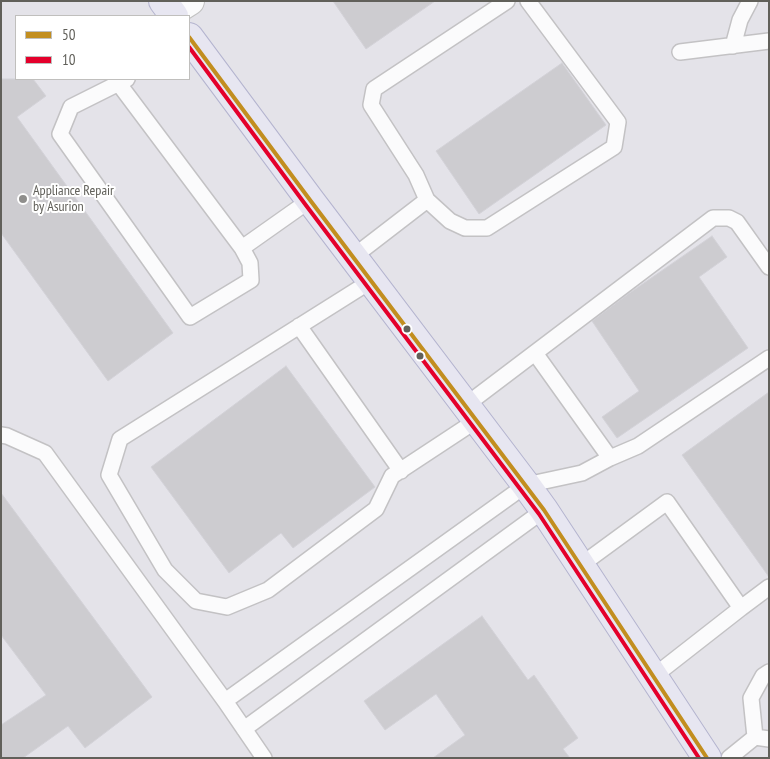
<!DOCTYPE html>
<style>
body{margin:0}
#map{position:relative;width:770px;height:759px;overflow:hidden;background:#e4e3e9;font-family:"PT Sans Narrow",sans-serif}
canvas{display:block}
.frame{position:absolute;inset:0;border:2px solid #61605a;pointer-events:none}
.legend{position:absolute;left:15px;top:15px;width:175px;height:65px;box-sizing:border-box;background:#fff;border:1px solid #c0bfbd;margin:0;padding:6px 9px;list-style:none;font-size:15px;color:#61605a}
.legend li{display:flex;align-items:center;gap:10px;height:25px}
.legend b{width:25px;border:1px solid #c0bfbd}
</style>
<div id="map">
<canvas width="770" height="759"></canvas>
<div class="frame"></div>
<ul class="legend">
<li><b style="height:6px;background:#c28e1f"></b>50</li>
<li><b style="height:6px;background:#e4002b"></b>10</li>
</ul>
</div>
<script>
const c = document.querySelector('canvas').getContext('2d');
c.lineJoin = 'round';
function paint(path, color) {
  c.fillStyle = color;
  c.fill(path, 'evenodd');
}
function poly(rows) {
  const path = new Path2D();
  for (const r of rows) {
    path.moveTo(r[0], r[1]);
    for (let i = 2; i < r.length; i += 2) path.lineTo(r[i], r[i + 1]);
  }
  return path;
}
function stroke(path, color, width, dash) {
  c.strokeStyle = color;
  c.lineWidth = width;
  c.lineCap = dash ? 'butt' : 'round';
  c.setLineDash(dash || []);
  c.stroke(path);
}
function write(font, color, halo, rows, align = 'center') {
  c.font = font + ' "PT Sans Narrow",sans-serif';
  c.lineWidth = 4;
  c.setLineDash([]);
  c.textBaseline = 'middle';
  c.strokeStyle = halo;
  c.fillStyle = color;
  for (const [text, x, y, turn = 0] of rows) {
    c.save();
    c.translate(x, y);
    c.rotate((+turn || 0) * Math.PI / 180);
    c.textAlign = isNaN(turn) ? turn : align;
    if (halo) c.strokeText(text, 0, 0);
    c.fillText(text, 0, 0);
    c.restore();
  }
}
const building = poly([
 [333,1,435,1,366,49,333,1],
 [562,63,606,125,479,214,436,151,562,63],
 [1,79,33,79,46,96,17,117,173,333,108,381,1,233,1,79],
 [712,236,727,257,699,277,748,348,617,438,602,417,639,391,592,321,628,294,712,236],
 [286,366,375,487,293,548,281,533,229,573,151,467,286,366],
 [769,392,769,577,682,455,769,392],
 [1,493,152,697,85,748,68,726,23,758,1,758,1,725,46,695,1,635,1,493],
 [482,616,528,680,534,675,578,738,563,749,570,758,433,758,465,735,436,694,385,730,364,701,482,616]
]);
const lane = poly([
 [733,46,740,20,750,1],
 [680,52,769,41],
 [127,79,71,107,60,134,190,317,251,280,250,263,242,248,310,200],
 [119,84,242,248],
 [427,200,450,221,465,228,487,228,614,147,618,122,528,1],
 [353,257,427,200,416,175,371,105,374,89,507,1],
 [371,281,120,439,109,475,165,570,196,601,227,607,268,590,376,509,392,476,477,420],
 [299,326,401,471],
 [535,353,610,458],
 [466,405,713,218,729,218,737,222,769,267],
 [1,435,7,436,45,453,225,701,264,758],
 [581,565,667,502,741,608,654,676],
 [741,608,769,587],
 [225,701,526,485,582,473,610,458,638,446,769,358],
 [244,729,544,510],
 [755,737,751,698,763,676,769,672],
 [729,758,755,737,769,739]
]);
const secondary = poly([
 [171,13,190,1]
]);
const primary = poly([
 [163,1,174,16],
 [189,37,310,200,526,485,544,510,707,758]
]);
const bus1 = poly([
 [189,37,310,200,544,510,707,758]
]);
const bus2 = poly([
 [189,47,305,204,539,514,699,758]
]);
const markers = [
 [23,199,5,"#8f8e8c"],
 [407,329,4.5,"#61605a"],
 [420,356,4.5,"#61605a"]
];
const poiNames = [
 ["Appliance Repair",33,191],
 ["by Asurion",33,207]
];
paint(building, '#cdccd0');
stroke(building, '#d3d2d8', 1);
stroke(lane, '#c3c2c4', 18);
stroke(secondary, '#c2c2c2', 30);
stroke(primary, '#b4b4cf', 30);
stroke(lane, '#fbfbfc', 15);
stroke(secondary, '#fbfbfc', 28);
stroke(primary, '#e7e6f1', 28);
stroke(bus1, '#c28e1f', 4);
stroke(bus2, '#e4002b', 4);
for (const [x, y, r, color] of markers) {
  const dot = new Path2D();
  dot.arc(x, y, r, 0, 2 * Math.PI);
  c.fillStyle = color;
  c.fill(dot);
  stroke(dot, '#fff', 2);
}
write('14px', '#61605a', '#fff', poiNames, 'left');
</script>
